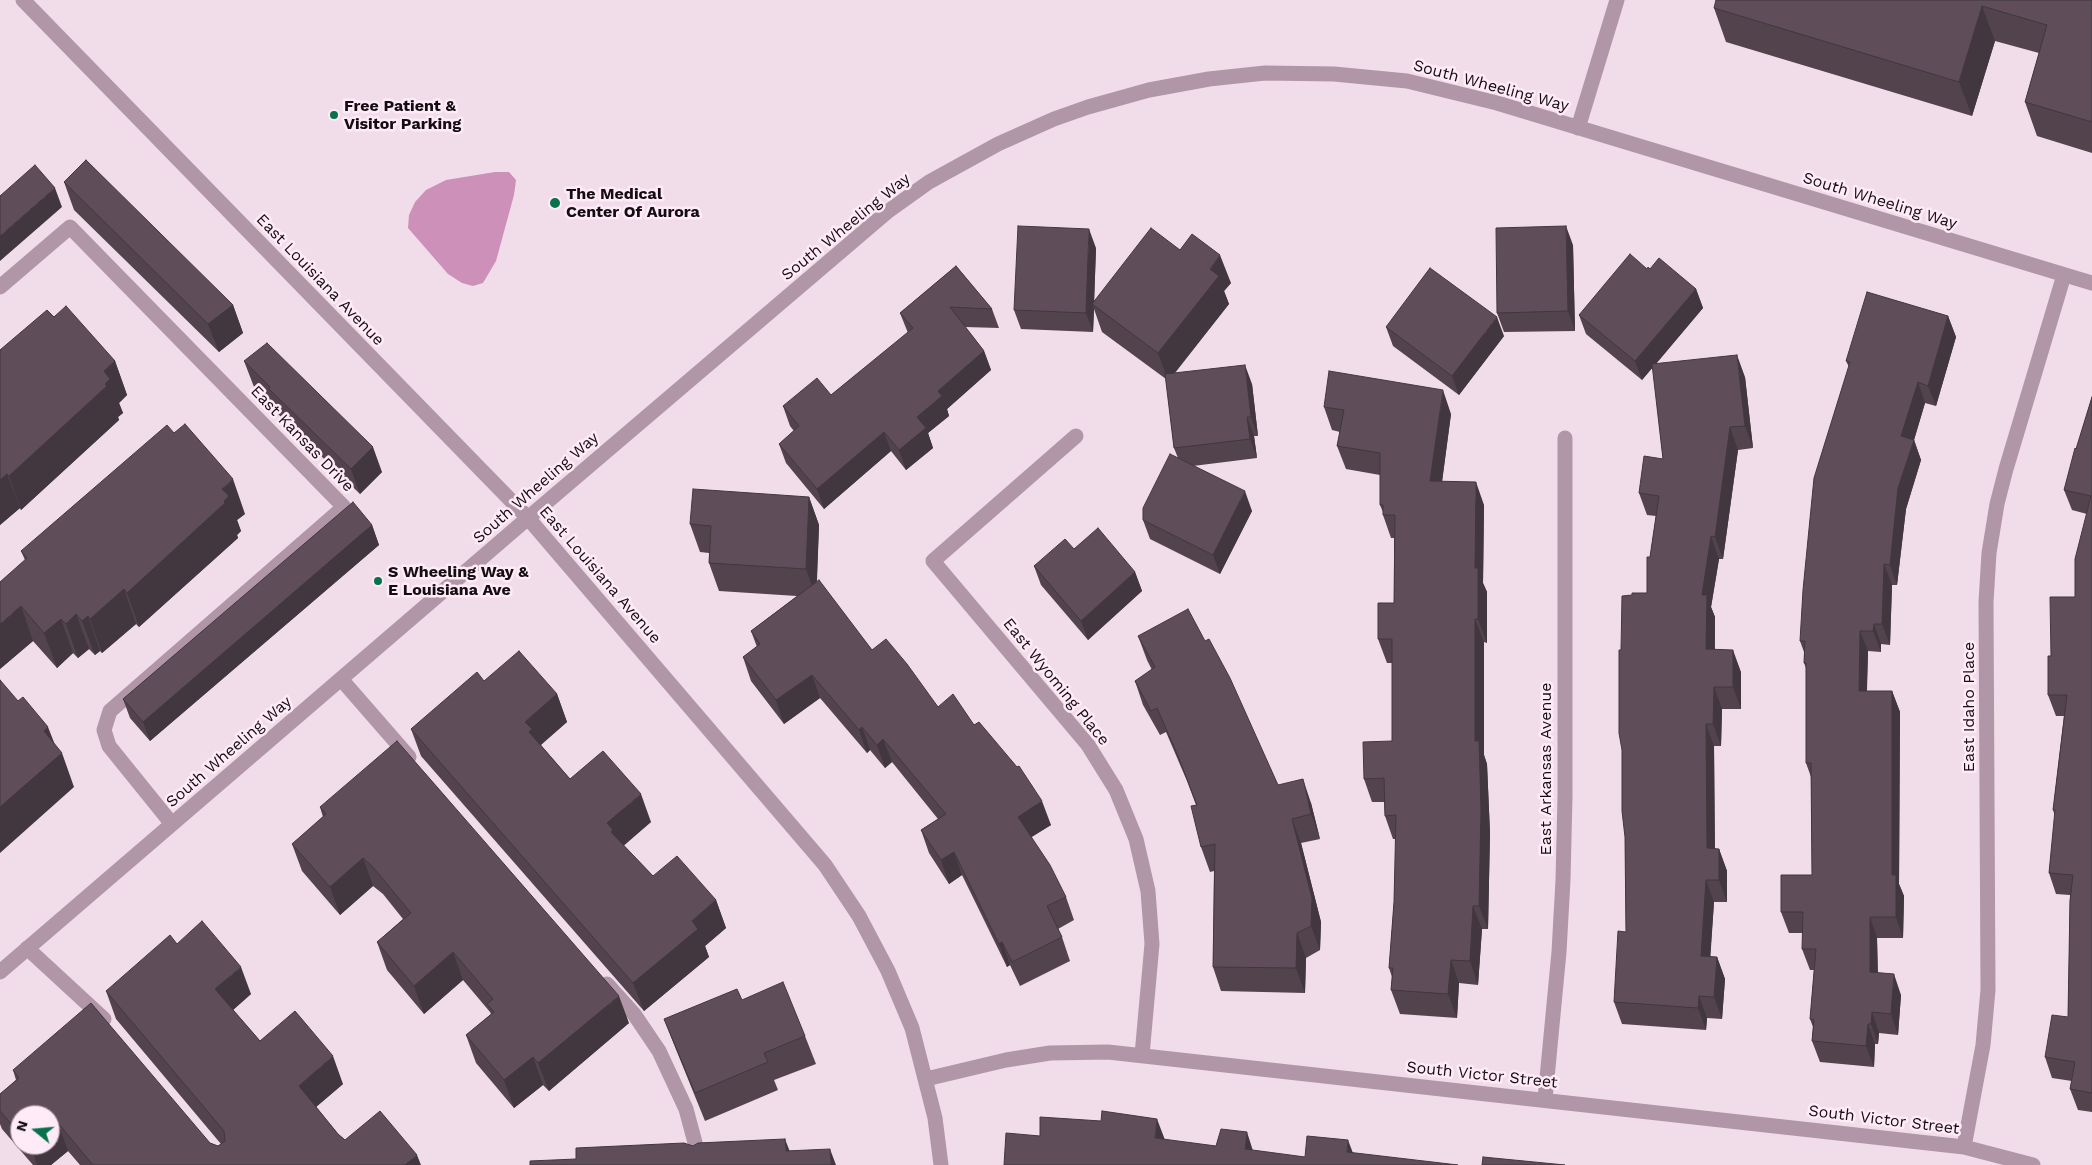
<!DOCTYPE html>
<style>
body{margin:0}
#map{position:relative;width:2092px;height:1165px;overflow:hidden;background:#f1dde9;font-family:"Work Sans",sans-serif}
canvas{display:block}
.north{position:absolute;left:10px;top:1105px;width:50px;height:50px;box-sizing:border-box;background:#ffeaf7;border:1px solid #a1929b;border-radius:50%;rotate:287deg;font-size:14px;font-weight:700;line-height:20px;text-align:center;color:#140d11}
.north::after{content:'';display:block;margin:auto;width:18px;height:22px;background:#07724b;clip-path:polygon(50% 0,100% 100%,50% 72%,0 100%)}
</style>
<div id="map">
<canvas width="2092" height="1165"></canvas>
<div class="north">N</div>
</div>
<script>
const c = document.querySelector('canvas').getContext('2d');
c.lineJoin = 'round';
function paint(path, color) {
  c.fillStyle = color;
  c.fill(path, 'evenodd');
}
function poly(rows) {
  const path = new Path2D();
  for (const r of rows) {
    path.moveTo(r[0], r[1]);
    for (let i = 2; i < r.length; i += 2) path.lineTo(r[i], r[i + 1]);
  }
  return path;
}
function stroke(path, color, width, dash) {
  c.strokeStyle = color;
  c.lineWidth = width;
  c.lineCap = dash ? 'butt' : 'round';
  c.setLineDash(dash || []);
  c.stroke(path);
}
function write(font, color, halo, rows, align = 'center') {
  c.font = font + ' "Work Sans",sans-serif';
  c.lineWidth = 5;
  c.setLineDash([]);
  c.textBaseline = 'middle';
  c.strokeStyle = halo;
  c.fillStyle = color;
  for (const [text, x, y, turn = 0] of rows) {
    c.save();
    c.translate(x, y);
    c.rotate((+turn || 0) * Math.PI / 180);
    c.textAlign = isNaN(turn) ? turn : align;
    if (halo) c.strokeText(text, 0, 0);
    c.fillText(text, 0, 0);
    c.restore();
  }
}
const water = poly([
 [495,172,509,172,516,180,514,195,496,261,483,283,473,286,462,283,448,274,408,228,409,215,415,202,426,190,446,180]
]);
const minor = poly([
 [23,0,528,518,825,865,859,916,888,971,912,1028,935,1118,941,1165],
 [1578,128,1617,0],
 [0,287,70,227,344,507,110,711,104,730,109,746,172,824],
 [1076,436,933,561,1088,745,1116,790,1136,839,1148,891,1152,944,1142,1055],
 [341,679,409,757],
 [27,948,104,1019],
 [0,972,528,518,887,212,929,182,998,144,1054,119,1088,107,1149,90,1209,79,1265,73,1334,74,1407,81,1497,103,2092,283],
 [607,984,634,1014,659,1051,686,1109,701,1165],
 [926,1079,1006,1060,1050,1053,1108,1052,1964,1147,2033,1165],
 [1545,1099,1559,952,1563,880,1565,796,1565,438],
 [1964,1147,1983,1045,1988,990,1986,602,1989,553,1997,504,2006,469,2064,275]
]);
const wall = poly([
 [2092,0,2092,153,2037,136,2025,102,2039,53,1995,41,1972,116,1726,42,1714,8],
 [64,182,233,305,243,333,219,352,74,210],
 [1573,245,1575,331,1504,332,1497,313],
 [1096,248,1094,301,1180,250,1231,283,1224,291,1229,304,1175,373,1252,384,1258,436,1254,436,1257,458,1193,466,1252,511,1220,574,1150,539,1143,520,1178,458,1174,448,1166,379,1102,332,1094,309,1093,332,1021,329,1014,310],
 [956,266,992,309,999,328,965,327,984,351,991,370,947,409,949,416,928,433,933,448,906,470,891,451,824,509,786,463,779,444,794,431,790,426,783,406,831,395,908,333,900,313],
 [1647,269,1650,269,1696,289,1703,308,1656,364,1745,377,1753,448,1738,450,1723,559,1719,559,1711,607,1715,617,1715,649,1741,672,1741,709,1722,709,1721,746,1714,746,1715,849,1719,849,1727,871,1727,902,1714,902,1710,957,1717,957,1725,979,1722,1019,1707,1018,1706,1030,1622,1024,1614,1002,1626,932,1625,837,1621,650,1632,595,1647,593,1650,557,1656,516,1647,515,1639,493,1663,459,1653,367,1642,380,1586,334,1579,315],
 [1948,316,1956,337,1936,406,1925,403,1914,440,1921,460,1906,509,1897,585,1892,585,1890,645,1881,644,1881,652,1868,651,1867,691,1892,691,1900,712,1899,884,1904,896,1903,938,1877,938,1878,973,1901,995,1898,1035,1879,1033,1878,1044,1875,1044,1874,1067,1820,1062,1812,1041,1813,1027,1810,1019,1814,970,1810,970,1802,949,1803,933,1789,933,1781,912,1812,875,1811,777,1806,763,1806,668,1804,663,1804,652,1800,641,1849,367,1846,361],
 [54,317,115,361,127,395,119,403,123,413,118,417,119,420,21,510,20,508,0,525,0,350],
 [1386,327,1504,336,1459,395,1393,346],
 [244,361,382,472,360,494,278,414,277,410,254,387],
 [2092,397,2092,1112,2078,1110,2070,1089,2072,1081,2052,1078,2045,1057,2068,1017,2070,895,2056,894,2049,873,2055,816,2053,810,2064,716,2056,716,2048,695,2051,656,2075,597,2087,514,2072,510,2064,490],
 [1324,407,1451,414,1442,481,1484,505,1483,583,1487,592,1487,643,1484,642,1484,755,1487,764,1490,833,1488,929,1482,929,1478,985,1459,983,1457,1018,1400,1014,1391,990,1392,977,1389,968,1394,902,1396,839,1393,839,1385,816,1384,802,1372,802,1364,779,1392,741,1392,663,1387,663,1378,639,1394,603,1394,538,1391,538,1383,515,1383,512,1380,505,1380,475,1346,469,1337,446,1340,432,1332,430],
 [809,497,819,525,817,581,872,650,938,707,974,725,1051,825,1031,837,1066,897,1074,920,1058,929,1062,937,1070,961,1020,986,1010,965,1007,967,962,875,949,884,929,853,921,830,938,819,892,762,885,768,870,750,867,753,820,698,784,724,751,681,743,657,757,647,751,631,797,596,719,591,709,563,709,553,700,552,690,524],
 [245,514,237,520,241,531,237,535,238,538,139,627,136,624,102,653,100,651,95,655,89,649,78,658,73,653,57,668,33,641,0,669,25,560,21,551],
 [372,525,379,545,150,741,130,718,123,699],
 [1074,549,1135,572,1142,591,1088,640,1041,585,1034,566],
 [1138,636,1278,785,1311,803,1320,839,1301,843,1321,922,1320,950,1306,958,1305,993,1221,991,1213,967,1214,871,1210,872,1201,847,1196,805,1187,781,1166,732,1160,735,1143,705,1135,681,1152,670,1147,660],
 [484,681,557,694,567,722,541,745,570,779,651,822,623,845,653,876,716,900,726,928,705,946,709,957,644,1011,421,756,411,729],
 [320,807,629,1023,549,1091,543,1085,514,1108,476,1063,466,1035,491,1014,490,1012,463,980,424,1014,387,970,377,942,403,919,383,894,373,886,340,915,302,871,292,844,323,817],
 [177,944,251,994,233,1010,260,1041,343,1084,316,1107,338,1134,345,1140,421,1165,80,1165,68,1151,51,1165,33,1165,2,1129,0,1124,0,1094,16,1080,13,1070,218,1146,221,1144,116,1019,106,991],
 [20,1115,50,1145,20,1145],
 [742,1000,805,1036,816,1064,774,1080,778,1090,705,1121,675,1047,664,1019]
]);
const shadedWall = poly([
 [1982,6,1995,41,1972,116,1959,82],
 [55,188,62,207,0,261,0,236],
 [1566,226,1573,245,1575,331,1568,311],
 [1089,229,1096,248,1094,306,1092,304,1094,309,1093,332,1086,313],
 [1220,255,1231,283,1224,291,1229,304,1168,381,1158,353,1210,269],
 [1696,289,1703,308,1642,380,1635,361],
 [233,305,243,333,219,352,208,324],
 [1948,316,1956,337,1936,406,1928,386],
 [1497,317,1504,336,1459,395,1452,376],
 [984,351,991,370,947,409,949,416,928,433,933,448,906,470,899,450,917,417,938,391],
 [1737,355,1745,377,1753,448,1745,426],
 [115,361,127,395,119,403,123,413,118,417,119,420,21,510,9,476,105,384,104,371],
 [1245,365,1252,384,1258,436,1251,417],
 [1918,382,1925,403,1914,440,1921,460,1906,509,1897,585,1890,565,1901,436],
 [1443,390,1451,414,1439,505,1430,481],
 [1247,417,1254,436,1257,458,1250,439],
 [1730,427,1738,450,1723,559,1715,537],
 [884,432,891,451,824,509,817,489],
 [373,447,382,472,360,494,351,469],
 [7,474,20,508,0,525,0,480],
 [233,479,245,514,237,520,241,531,237,535,238,538,139,627,127,593,222,489],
 [1476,482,1484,505,1483,583,1487,592,1487,643,1478,619,1475,568],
 [1245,491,1252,511,1220,574,1213,555],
 [809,497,819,525,816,597,806,569],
 [372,525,379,545,150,741,143,722],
 [1711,536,1719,559,1711,607,1715,617,1714,671,1706,649,1702,595],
 [1884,564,1892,585,1890,645,1882,624],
 [1135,572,1142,591,1088,640,1081,621],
 [124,589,136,624,102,653,90,619],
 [21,606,33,641,0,669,0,624],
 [76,614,89,649,78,658,66,624],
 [88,616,100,651,95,655,82,621],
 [61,619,73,653,57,668,44,633],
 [1475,619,1484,642,1484,755,1487,764,1490,833,1488,929,1479,906,1475,741],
 [1874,624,1881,644,1881,652,1873,631],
 [1860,631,1868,651,1866,712,1859,691],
 [1733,650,1741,672,1741,709,1733,687],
 [812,675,820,698,784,724,776,700],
 [1714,687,1722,709,1721,746,1713,724],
 [1892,691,1900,712,1899,884,1904,896,1903,938,1896,917,1892,875],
 [557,694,567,722,538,747,539,760,525,722],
 [1706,724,1714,746,1715,870,1707,848],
 [48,727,59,755,62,753,74,787,0,853,0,807,44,731],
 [862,727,870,750,867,753,859,730],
 [883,739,892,762,885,768,877,745],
 [1303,779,1311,803,1320,839,1311,814],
 [641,794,651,822,620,849,623,858,607,823],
 [1042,801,1051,825,1027,840,1018,817],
 [1292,819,1301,843,1321,922,1320,950,1311,926],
 [1719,849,1727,871,1727,902,1719,880],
 [954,852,962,875,949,884,941,860],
 [363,858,373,886,340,915,330,887],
 [1706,880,1714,902,1709,978,1701,956],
 [716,900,726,928,705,946,709,957,644,1011,633,983,692,921],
 [1473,906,1482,929,1478,985,1470,961],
 [1870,917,1877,938,1878,993,1870,972],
 [1297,933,1306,958,1305,993,1296,968],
 [1002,942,1010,965,1007,967,999,944],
 [453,952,463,980,424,1014,414,986],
 [1717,957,1725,979,1722,1019,1714,997],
 [1451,960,1459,983,1457,1018,1448,994],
 [241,967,251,994,225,1017,215,989],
 [1894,974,1901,995,1898,1035,1891,1014],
 [619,996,629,1023,549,1091,538,1063],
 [1699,996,1707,1018,1706,1030,1698,1008],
 [1872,1012,1879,1033,1878,1044,1871,1024],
 [1868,1024,1875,1044,1874,1067,1866,1046],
 [333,1056,343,1084,309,1113,299,1086],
 [533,1057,543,1085,514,1108,504,1080],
 [1157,1119,1165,1140,1155,1138],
 [58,1123,68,1151,51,1165,37,1165,31,1146,32,1145,50,1145,50,1130],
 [1247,1132,1254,1154,1245,1149],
 [785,1139,795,1165,786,1151],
 [1348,1140,1356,1161,1347,1152],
 [830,1149,836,1165,831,1165],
 [417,1155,421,1165,405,1165]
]);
const building = poly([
 [1716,0,2092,0,2092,122,2025,102,2047,25,1982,6,1959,82,1714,8,1716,0],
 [86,160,233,305,208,324,64,182,86,160],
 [35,165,55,188,0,236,0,196,35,165],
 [1018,226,1089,229,1086,313,1014,310,1018,226],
 [1566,226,1568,311,1497,313,1496,228,1566,226],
 [1151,228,1180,250,1192,234,1220,255,1210,269,1219,276,1158,353,1092,304,1151,228],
 [1630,254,1647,269,1648,267,1650,269,1659,258,1696,289,1635,361,1579,315,1630,254],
 [956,266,992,309,950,307,984,351,938,391,942,396,917,417,926,428,899,450,884,432,817,489,779,444,799,426,783,406,817,378,831,395,913,328,900,313,956,266],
 [1430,268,1497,317,1452,376,1386,327,1430,268],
 [1867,292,1948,316,1928,386,1918,382,1901,436,1914,440,1898,488,1890,565,1884,564,1882,624,1874,624,1873,631,1860,631,1859,691,1892,691,1892,875,1896,875,1896,917,1870,917,1870,972,1894,974,1891,1014,1872,1012,1871,1024,1868,1024,1866,1046,1812,1041,1814,1020,1810,1019,1816,949,1802,949,1803,912,1781,912,1781,875,1812,875,1811,763,1806,763,1806,663,1804,663,1805,641,1800,641,1803,590,1814,478,1850,362,1846,361,1867,292],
 [66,306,115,361,104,371,110,379,105,384,107,386,9,476,7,474,0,480,0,350,47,310,54,317,66,306],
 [267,343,373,447,351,469,269,389,270,387,244,361,267,343],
 [1737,355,1745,426,1730,427,1715,537,1711,536,1702,595,1707,595,1706,649,1733,650,1733,687,1714,687,1713,724,1706,724,1707,848,1719,849,1719,880,1706,880,1701,956,1717,957,1714,997,1699,996,1698,1008,1614,1002,1618,931,1626,932,1625,837,1622,811,1622,750,1619,733,1619,650,1621,650,1622,596,1632,595,1632,593,1647,593,1647,557,1650,557,1659,496,1639,493,1644,456,1663,459,1652,364,1737,355],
 [1245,365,1251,417,1247,417,1250,439,1174,448,1165,374,1245,365],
 [1329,371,1443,390,1430,481,1476,482,1475,568,1478,568,1478,619,1475,619,1475,741,1479,741,1481,810,1479,906,1473,906,1470,961,1451,960,1448,994,1391,990,1393,968,1389,968,1394,902,1396,815,1385,816,1384,778,1364,779,1363,742,1392,741,1392,639,1378,639,1378,603,1394,603,1395,515,1383,515,1383,505,1380,505,1380,453,1337,446,1344,410,1324,407,1329,371],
 [2092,397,2092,1093,2070,1089,2075,1062,2045,1057,2052,1015,2068,1017,2070,901,2073,875,2049,873,2055,810,2053,810,2067,695,2048,695,2048,656,2051,656,2050,597,2075,597,2075,559,2091,496,2064,490,2075,448,2076,449,2092,397],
 [185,424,233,479,222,489,229,496,224,501,225,503,127,593,124,589,90,619,88,616,82,621,76,614,66,624,61,619,44,633,21,606,0,624,0,582,27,558,21,551,167,425,174,433,185,424],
 [1170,454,1245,491,1213,555,1143,520,1143,508,1170,454],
 [693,489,809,497,806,569,709,563,711,526,690,524,693,489],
 [353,502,372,525,143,722,123,699,353,502],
 [1098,528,1135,572,1081,621,1034,566,1065,539,1074,549,1098,528],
 [819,580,872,650,886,639,907,664,938,707,953,694,974,725,979,722,1017,767,1019,766,1042,801,1018,817,1050,865,1066,897,1047,906,1062,937,1012,962,1002,942,999,944,954,852,941,860,921,830,946,814,883,739,877,745,862,727,859,730,812,675,776,700,743,657,760,644,751,631,819,580],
 [1188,609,1205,641,1209,639,1230,678,1278,785,1303,779,1311,814,1292,819,1312,898,1311,926,1297,933,1296,968,1213,967,1215,844,1201,847,1191,806,1197,805,1178,756,1157,708,1151,711,1135,681,1155,667,1138,636,1188,609],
 [519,651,557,694,525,722,532,729,529,732,570,779,603,751,641,794,607,823,613,830,611,832,653,876,677,856,716,900,692,921,698,929,633,983,411,729,477,672,484,681,519,651],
 [0,680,18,701,23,697,48,727,44,731,62,753,0,807,0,680],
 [397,741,619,996,538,1063,533,1057,504,1080,466,1035,494,1012,487,1004,493,999,453,952,414,986,377,942,411,913,373,867,363,858,330,887,292,844,326,814,320,807,397,741],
 [202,921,241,967,215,989,260,1041,295,1011,333,1056,299,1086,338,1134,345,1140,380,1111,417,1155,405,1165,93,1165,58,1123,50,1130,50,1115,20,1115,20,1134,0,1111,0,1094,19,1078,13,1070,91,1003,210,1143,218,1146,225,1141,224,1131,106,991,170,935,177,944,202,921],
 [783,982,805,1036,764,1053,768,1062,695,1093,664,1019,737,989,742,1000,783,982],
 [1102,1111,1157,1119,1155,1138,1216,1146,1221,1129,1247,1132,1245,1149,1305,1157,1307,1136,1348,1140,1347,1152,1458,1165,1004,1165,1006,1133,1040,1136,1040,1117,1101,1121,1102,1111],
 [785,1139,786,1151,830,1149,831,1165,530,1165,530,1161,576,1159,576,1148,684,1143,693,1146,698,1143,785,1139],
 [1483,1157,1565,1165,1482,1165,1483,1157]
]);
const markers = [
 [334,115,5,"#07724b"],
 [555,203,6,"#07724b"],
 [378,581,5,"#07724b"]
];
const streetNames = [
 ["South Wheeling Way",1491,86,15],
 ["South Wheeling Way",1880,201,17],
 ["South Wheeling Way",846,227,-39],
 ["East Louisiana Avenue",320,280,46],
 ["East Kansas Drive",302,439,46],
 ["South Wheeling Way",536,488,-41],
 ["East Louisiana Avenue",600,575,49],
 ["East Wyoming Place",1056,682,51],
 ["East Idaho Place",1969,707,-90],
 ["South Wheeling Way",229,752,-41],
 ["East Arkansas Avenue",1546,769,-90],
 ["South Victor Street",1482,1075,6],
 ["South Victor Street",1884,1120,7]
];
const poiNames = [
 ["Free Patient &",344,106],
 ["Visitor Parking",344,124],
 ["The Medical",566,194],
 ["Center Of Aurora",566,212],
 ["S Wheeling Way &",388,572],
 ["E Louisiana Ave",388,590]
];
paint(water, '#cd90b8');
stroke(minor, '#b196a7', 15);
paint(wall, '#52434d');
paint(shadedWall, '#42373e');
paint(building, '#5f4e59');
stroke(building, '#42373e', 1);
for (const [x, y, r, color] of markers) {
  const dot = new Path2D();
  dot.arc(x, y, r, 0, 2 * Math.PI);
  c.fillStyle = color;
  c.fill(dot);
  stroke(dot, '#ffeaf7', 2);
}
write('16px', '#140d11', '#ffeaf7', streetNames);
write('bold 16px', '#140d11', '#ffeaf7', poiNames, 'left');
</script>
